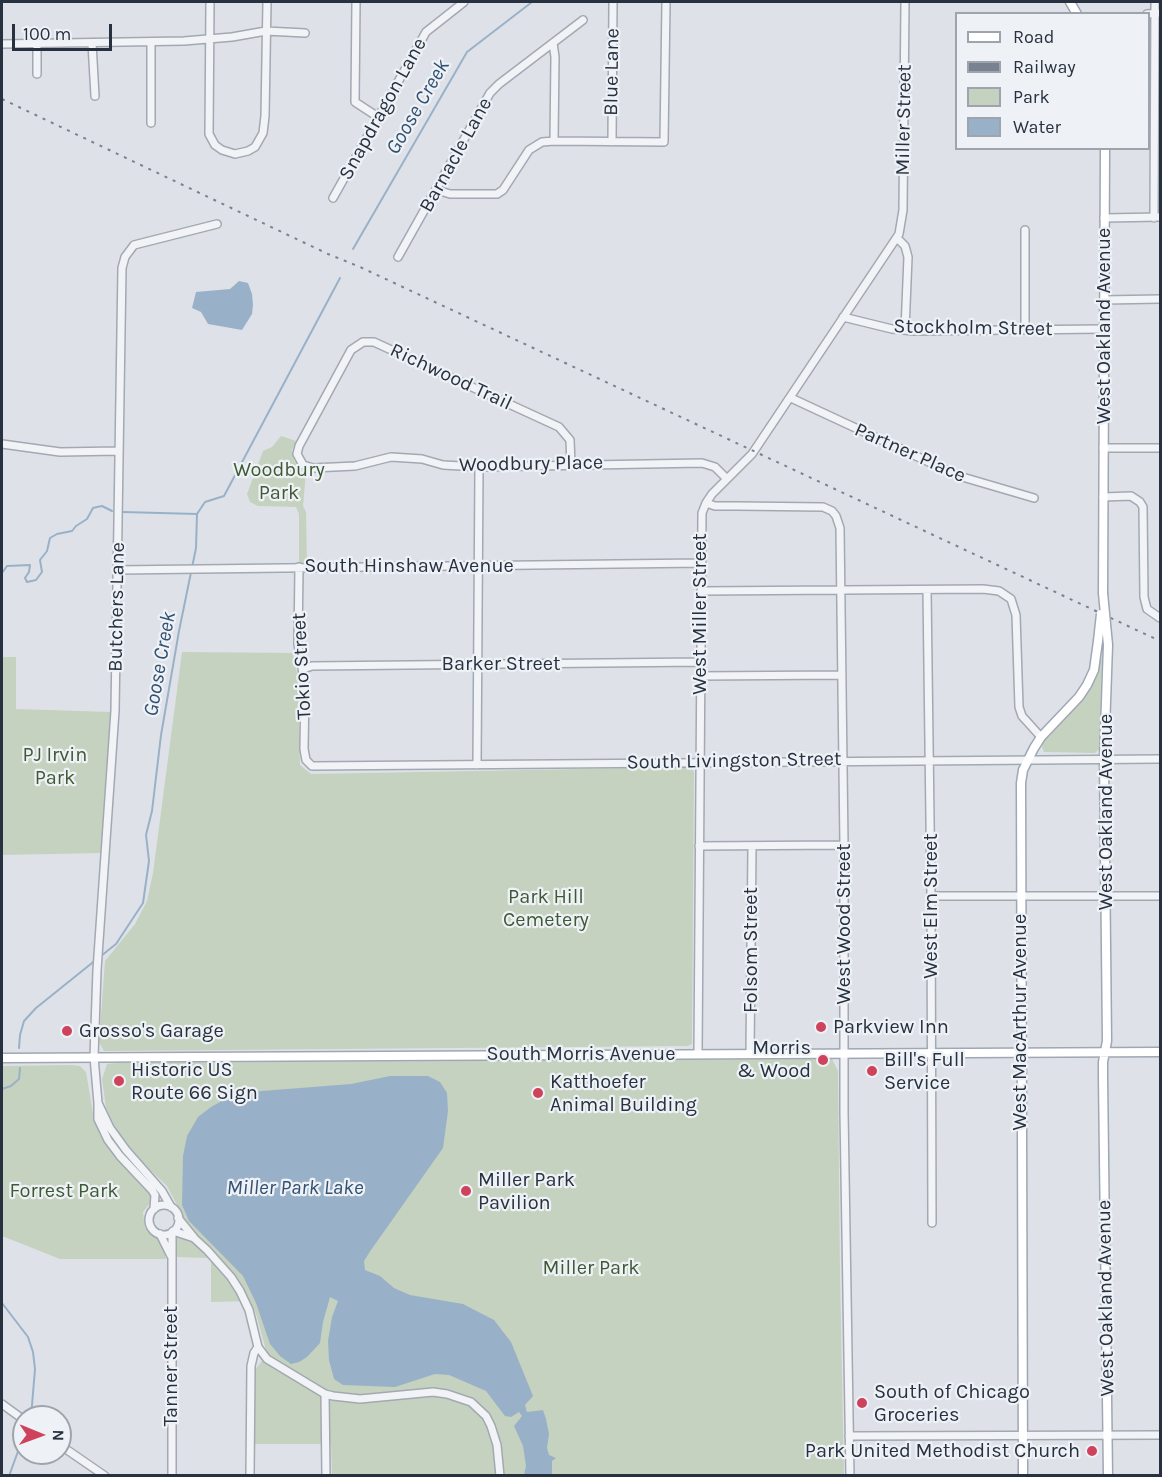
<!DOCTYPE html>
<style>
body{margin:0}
#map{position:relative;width:1162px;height:1477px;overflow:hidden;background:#dee2e8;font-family:Karla,sans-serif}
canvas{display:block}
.frame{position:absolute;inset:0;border:3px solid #27313f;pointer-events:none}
.legend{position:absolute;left:955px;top:12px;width:195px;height:138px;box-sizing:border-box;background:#eef1f5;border:2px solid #9ea4ac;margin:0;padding:8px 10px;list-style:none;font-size:18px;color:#27313f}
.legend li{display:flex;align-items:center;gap:12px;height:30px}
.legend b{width:30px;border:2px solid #9ea4ac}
.north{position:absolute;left:12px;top:1405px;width:60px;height:60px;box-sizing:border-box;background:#eef1f5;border:2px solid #9ea4ac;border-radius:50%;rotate:91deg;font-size:16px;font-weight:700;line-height:24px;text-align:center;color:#27313f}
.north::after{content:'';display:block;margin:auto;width:21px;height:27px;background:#ce425c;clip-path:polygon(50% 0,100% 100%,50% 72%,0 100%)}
.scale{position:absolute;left:12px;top:24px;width:100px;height:27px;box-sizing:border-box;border:3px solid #27313f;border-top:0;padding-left:8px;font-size:18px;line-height:21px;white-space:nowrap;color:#27313f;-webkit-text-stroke:4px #eef1f5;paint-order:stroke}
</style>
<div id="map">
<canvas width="1162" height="1477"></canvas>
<div class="frame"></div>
<ul class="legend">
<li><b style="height:8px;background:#fff"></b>Road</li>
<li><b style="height:8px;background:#788291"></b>Railway</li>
<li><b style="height:16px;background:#c5d2bf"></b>Park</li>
<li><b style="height:16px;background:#99b1c8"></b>Water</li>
</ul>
<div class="north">N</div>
<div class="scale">100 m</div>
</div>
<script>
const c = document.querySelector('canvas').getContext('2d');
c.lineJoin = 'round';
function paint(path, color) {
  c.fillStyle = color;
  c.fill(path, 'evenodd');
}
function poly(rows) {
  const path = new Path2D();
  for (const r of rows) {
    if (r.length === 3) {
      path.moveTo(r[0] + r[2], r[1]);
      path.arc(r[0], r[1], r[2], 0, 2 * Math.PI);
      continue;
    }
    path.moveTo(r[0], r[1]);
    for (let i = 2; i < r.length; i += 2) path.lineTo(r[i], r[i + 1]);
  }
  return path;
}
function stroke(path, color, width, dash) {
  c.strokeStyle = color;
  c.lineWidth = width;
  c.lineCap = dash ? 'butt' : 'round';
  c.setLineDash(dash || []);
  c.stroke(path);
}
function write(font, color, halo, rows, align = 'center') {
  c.font = font + ' Karla,sans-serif';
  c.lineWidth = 4.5;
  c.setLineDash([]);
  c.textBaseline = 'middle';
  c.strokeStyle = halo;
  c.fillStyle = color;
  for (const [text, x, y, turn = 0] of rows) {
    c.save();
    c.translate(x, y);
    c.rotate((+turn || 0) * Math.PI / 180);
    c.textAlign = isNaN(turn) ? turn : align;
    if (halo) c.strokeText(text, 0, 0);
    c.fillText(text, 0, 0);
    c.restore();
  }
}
const green = poly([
 [281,436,296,441,292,450,294,461,306,472,303,506,306,512,307,563,299,563,299,514,296,507,258,506,250,502,247,494,263,451,272,447],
 [182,652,293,653,298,678,300,765,311,774,690,767,694,772,692,1044,688,1046,104,1051,99,1042,105,961,135,924,147,901,153,873],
 [2,657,16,657,16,709,112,712,102,853,2,855],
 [1102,657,1099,749,1095,753,1044,752,1042,747,1043,743,1081,702,1092,686],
 [832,1059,838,1071,840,1273,844,1475,332,1475,331,1444,255,1444,255,1370,267,1354,256,1314,250,1301,211,1302,211,1261,209,1258,175,1257,175,1239,185,1220,167,1186,132,1153,121,1139,106,1108,102,1079,107,1064,115,1063],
 [71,1065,80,1066,86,1072,93,1113,102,1134,151,1194,151,1202,143,1212,145,1228,161,1242,166,1259,60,1259,2,1236,2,1066]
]);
const water = poly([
 [239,281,248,283,252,294,253,305,252,314,242,330,208,324,201,312,192,308,196,292,230,289],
 [390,1076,428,1076,440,1082,447,1093,448,1111,443,1148,371,1250,364,1261,365,1270,380,1276,394,1288,410,1295,463,1304,494,1320,511,1342,533,1396,525,1405,527,1412,543,1410,546,1419,549,1434,547,1448,549,1455,556,1458,552,1461,552,1475,524,1475,526,1466,523,1446,514,1426,522,1416,519,1412,511,1417,505,1416,486,1391,449,1375,435,1374,395,1387,343,1385,334,1379,329,1360,328,1341,332,1317,338,1301,330,1297,323,1322,320,1343,307,1357,299,1362,291,1364,280,1356,270,1344,256,1303,243,1276,189,1221,182,1205,183,1156,187,1136,198,1117,211,1107,236,1093,351,1084]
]);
const stream = poly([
 [353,249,467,52,532,2],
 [123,512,197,514],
 [2,573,7,566,30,565,29,572,25,578,27,582,36,580,42,572,40,560,47,551,50,538,57,534,72,531,76,526,87,519,93,508,97,507,102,506,112,511],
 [101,956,116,944,143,903,149,861,146,835,152,811,161,735,179,631,196,548,197,514,205,502,224,496,340,278],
 [19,1048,20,1035,24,1021,36,1008,97,959],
 [2,1089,11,1086,19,1079,20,1068],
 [2,1303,28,1337,33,1352,35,1369,31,1417],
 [9,1476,24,1435]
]);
const minor = poly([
 [210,2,209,134,215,145,222,150,235,154,248,151,255,147,263,133,265,116,267,2],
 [356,2,355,102,378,117],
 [1147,14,1160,13],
 [92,43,95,96],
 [553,43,555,57,554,141],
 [2,44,184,41,232,37,266,31,305,33],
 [37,44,37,74],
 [151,123,151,42],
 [612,142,613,2],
 [437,190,450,194,497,194,503,190,529,150,542,142,554,141,664,142,666,2],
 [333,198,426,32,464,2],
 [1104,218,1160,217],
 [1154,218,1155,2],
 [1025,230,1025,329],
 [897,238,905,246,908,257,905,330],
 [398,257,490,93,499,84,583,20],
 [1104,300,1160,299],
 [843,317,892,329,914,331,1104,329],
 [791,398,959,476,1034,498],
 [2,444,60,452,118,451],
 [1103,448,1160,448],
 [571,464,570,440,559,427,374,342,363,342,351,350,299,446,297,454,303,465,313,468,355,466,391,457,422,459,443,465,479,467,702,463,715,467,727,479],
 [1103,497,1131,496,1140,502,1143,507,1144,597,1147,609,1160,618],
 [706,503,715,506,736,506,823,507,832,511,836,516,840,528,844,845,844,1112,850,1476],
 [299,567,298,644,305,686,304,749,306,760,312,766,1160,759],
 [117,570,701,563],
 [927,590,931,896,932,1223],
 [701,591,983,589,999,591,1011,599,1016,615,1019,707,1022,716,1041,737],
 [303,669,312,666,700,662],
 [700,676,842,675],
 [477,765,479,467],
 [699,846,844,845],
 [931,896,1160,896],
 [750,1053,752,846],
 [698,1054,702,513,706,503,712,494,752,454,899,234,903,210,905,2],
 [98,1103,94,1057,97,970,115,711,122,268,125,257,134,245,217,224],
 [164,1220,15],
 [154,1209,155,1195,152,1190,120,1156,108,1140,98,1119,98,1103,110,1128,126,1150,162,1191,171,1207],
 [178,1218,195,1239,207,1250,231,1277,240,1291,249,1310,258,1347,267,1359,325,1394,333,1396,360,1399,433,1392,447,1394,471,1402,486,1416,491,1426,497,1445,500,1476],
 [173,1231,194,1238],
 [172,1232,172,1476],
 [160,1234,171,1256],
 [325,1394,326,1476],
 [2,1404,24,1420],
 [849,1436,1160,1435],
 [60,1445,105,1476],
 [250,1476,251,1366,254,1353,258,1347]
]);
const major = poly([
 [1070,2,1077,14],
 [1103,593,1105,148],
 [1108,645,1104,758,1107,1041,1103,1062,1103,1077,1108,1476],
 [2,1058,1160,1052],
 [1023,1476,1021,783,1023,770,1034,748,1041,737,1079,697,1087,685,1094,670,1098,641]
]);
const rail = poly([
 [2,99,328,254,360,267,1160,641]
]);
const majorBridge = poly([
 [1103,593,1108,645],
 [1098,641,1101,614]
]);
const markers = [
 [821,1027,6,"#ce425c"],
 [67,1031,6,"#ce425c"],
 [823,1060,6,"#ce425c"],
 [872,1071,6,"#ce425c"],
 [119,1081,6,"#ce425c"],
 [538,1093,6,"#ce425c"],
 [466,1191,6,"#ce425c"],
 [862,1403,6,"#ce425c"],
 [1092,1451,6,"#ce425c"]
];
const streetNames = [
 ["Blue Lane",612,72,-89],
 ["Snapdragon Lane",383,109,-61],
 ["Miller Street",904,120,-89],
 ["Barnacle Lane",456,155,-61],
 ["West Oakland Avenue",1104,326,-90],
 ["Stockholm Street",973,328,1],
 ["Richwood Trail",451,377,25],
 ["Partner Place",910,453,24],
 ["Woodbury Place",531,464,-1],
 ["South Hinshaw Avenue",409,566],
 ["Butchers Lane",117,607,-89],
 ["West Miller Street",700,614,-90],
 ["Barker Street",501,664],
 ["Tokio Street",302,666,-93],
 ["South Livingston Street",734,761,-1],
 ["West Oakland Avenue",1106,812,-90],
 ["West Elm Street",931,906,-90],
 ["West Wood Street",844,924,-90],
 ["Folsom Street",751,950,-90],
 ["West MacArthur Avenue",1020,1022,-90],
 ["South Morris Avenue",581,1054],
 ["West Oakland Avenue",1106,1298,-91],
 ["Tanner Street",171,1366,-90]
];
const parkNames = [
 ["Woodbury",279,470],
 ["Park",279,493],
 ["PJ Irvin",55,755],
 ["Park",55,778],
 ["Park Hill",546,897],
 ["Cemetery",546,920],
 ["Forrest Park",64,1191],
 ["Miller Park",591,1268]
];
const poiNames = [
 ["Parkview Inn",833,1027],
 ["Grosso's Garage",79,1031],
 ["Morris",811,1048,"right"],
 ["& Wood",811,1071,"right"],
 ["Bill's Full",884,1060],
 ["Service",884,1083],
 ["Historic US",131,1070],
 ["Route 66 Sign",131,1093],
 ["Katthoefer",550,1082],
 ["Animal Building",550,1105],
 ["Miller Park",478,1180],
 ["Pavilion",478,1203],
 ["South of Chicago",874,1392],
 ["Groceries",874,1415],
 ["Park United Methodist Church",1080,1451,"right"]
];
const waterNames = [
 ["Goose Creek",418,107,-60],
 ["Goose Creek",160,664,-80],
 ["Miller Park Lake",295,1188]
];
paint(green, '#c5d2bf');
paint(water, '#99b1c8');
stroke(stream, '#99b1c8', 2);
stroke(minor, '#a3a9b2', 10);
stroke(major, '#9ea7b3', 11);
stroke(minor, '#f1f3f6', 7);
stroke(major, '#fff', 8);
stroke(rail, '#788291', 2, [3, 6]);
stroke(majorBridge, '#9ea7b3', 11, []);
stroke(majorBridge, '#fff', 8);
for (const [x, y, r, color] of markers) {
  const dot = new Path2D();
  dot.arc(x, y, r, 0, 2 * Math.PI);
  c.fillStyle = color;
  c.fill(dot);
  stroke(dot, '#eef1f5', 2);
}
write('20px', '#27313f', '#eef1f5', streetNames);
write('20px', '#3d5a35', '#eef1f5', parkNames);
write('20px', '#27313f', '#eef1f5', poiNames, 'left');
write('italic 21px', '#325172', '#eef1f5', waterNames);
</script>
